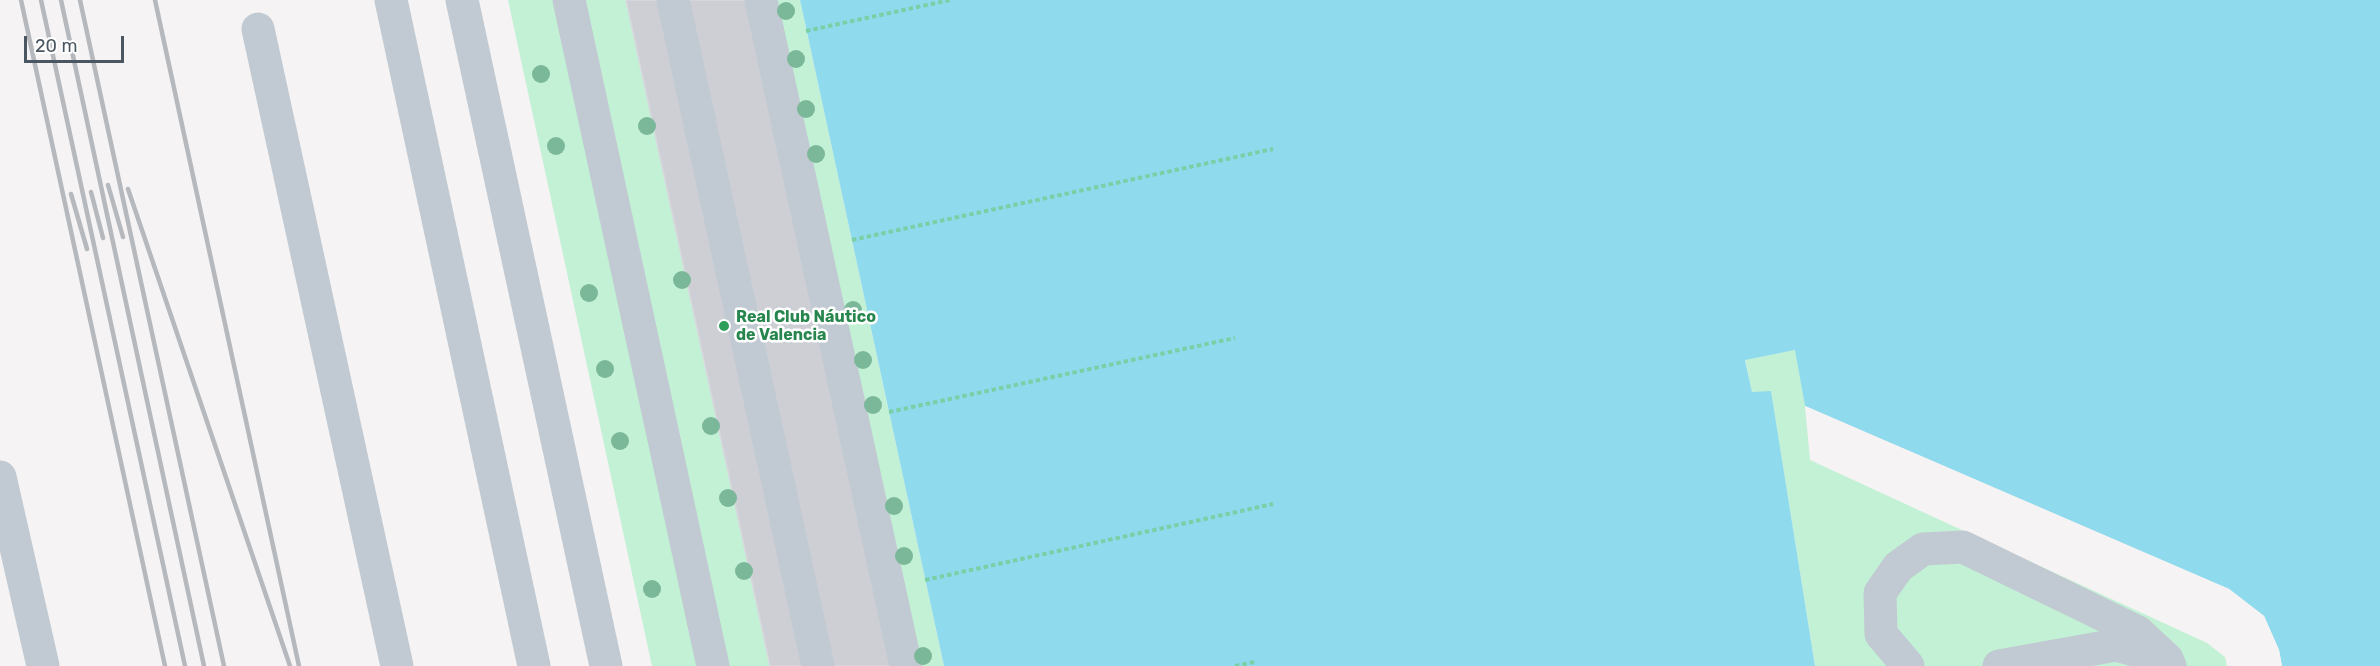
<!DOCTYPE html>
<meta charset="utf-8">
<style>
body{margin:0}
#map{position:relative;width:2380px;height:666px;overflow:hidden;background:#f5f3f3;font-family:Rubik,sans-serif}
canvas{display:block}
.scale{position:absolute;left:24px;top:36px;width:100px;height:27px;box-sizing:border-box;border:3px solid #4a5661;border-top:0;padding-left:8px;font-size:18px;line-height:21px;white-space:nowrap;color:#4a5661;-webkit-text-stroke:4px #fff;paint-order:stroke}
</style>
<div id="map">
<canvas width="2380" height="666"></canvas>
<div class="scale">20 m</div>
</div>
<script>
const c = document.querySelector('canvas').getContext('2d');
c.lineJoin = 'round';
function paint(path, color) {
  c.fillStyle = color;
  c.fill(path, 'evenodd');
}
function poly(rows) {
  const path = new Path2D();
  for (const r of rows) {
    path.moveTo(r[0], r[1]);
    for (let i = 2; i < r.length; i += 2) path.lineTo(r[i], r[i + 1]);
  }
  return path;
}
function stroke(path, color, width, dash) {
  c.strokeStyle = color;
  c.lineWidth = width;
  c.lineCap = dash ? 'butt' : 'round';
  c.setLineDash(dash || []);
  c.stroke(path);
}
function write(font, color, halo, rows, align = 'center') {
  c.font = font + ' Rubik,sans-serif';
  c.lineWidth = 5;
  c.setLineDash([]);
  c.textBaseline = 'middle';
  c.strokeStyle = halo;
  c.fillStyle = color;
  for (const [text, x, y, turn = 0] of rows) {
    c.save();
    c.translate(x, y);
    c.rotate((+turn || 0) * Math.PI / 180);
    c.textAlign = isNaN(turn) ? turn : align;
    if (halo) c.strokeText(text, 0, 0);
    c.fillText(text, 0, 0);
    c.restore();
  }
}
const green = poly([
 [508,0,800,0,944,666,652,666],
 [1796,350,1805,406,1810,460,2207,643,2225,657,2227,666,1815,666,1771,392,1752,392,1745,359]
]);
const water = poly([
 [800,0,2380,0,2380,666,2282,666,2279,650,2264,616,2229,589,1805,406,1795,350,1745,360,1752,392,1771,391,1815,666,944,666]
]);
const pier = poly([
 [1805,406,2229,589,2264,616,2279,650,2282,666,2279,666,2276,651,2262,617,2228,592,1806,409]
]);
const building = poly([
 [626,0,748,0,892,666,770,666,626,0]
]);
const path = poly([
 [806,31,950,0],
 [852,240,1273,149],
 [889,412,1235,338],
 [925,580,1273,504],
 [1235,666,1254,662]
]);
const minor = poly([
 [391,0,534,666],
 [462,0,606,666],
 [569,0,713,666],
 [673,0,818,666],
 [761,0,906,666],
 [258,29,397,666],
 [0,477,43,666],
 [1908,666,1881,634,1880,593,1898,567,1923,549,1963,547,2138,632,2167,659,2170,666],
 [1999,666,2116,645,2156,656]
]);
const rail = poly([
 [21,0,165,666],
 [41,0,185,666],
 [61,0,204,666],
 [80,0,224,666],
 [155,0,299,666],
 [108,185,123,237],
 [128,189,290,666],
 [91,192,103,238],
 [71,194,87,249]
]);
const trees = [
 [786,11],
 [796,59],
 [541,74],
 [806,109],
 [647,126],
 [556,146],
 [816,154],
 [682,280],
 [589,293],
 [853,310],
 [863,360],
 [605,369],
 [873,405],
 [711,426],
 [620,441],
 [728,498],
 [894,506],
 [904,556],
 [744,571],
 [652,589],
 [923,656]
];
const markers = [
 [724,326,6,"#2e9e5b"]
];
const leisureNames = [
 ["Real Club Náutico",736,317],
 ["de Valencia",736,335]
];
paint(green, '#c3f1d5');
paint(water, '#90daee');
paint(pier, '#f5f3f3');
paint(building, '#cdcfd5');
stroke(building, '#d7d9de', 1.5);
stroke(path, '#7ad0a6', 4, [4.5, 3]);
stroke(minor, '#c1cad2', 33);
stroke(rail, '#b5b8bd', 4.5);
c.fillStyle = '#7bb799';
for (const [x, y] of trees) {
  c.beginPath();
  c.arc(x, y, 9, 0, 2 * Math.PI);
  c.fill();
}
for (const [x, y, r, color] of markers) {
  const dot = new Path2D();
  dot.arc(x, y, r, 0, 2 * Math.PI);
  c.fillStyle = color;
  c.fill(dot);
  stroke(dot, '#fff', 2);
}
write('bold 16px', '#27864d', '#fff', leisureNames, 'left');
</script>
